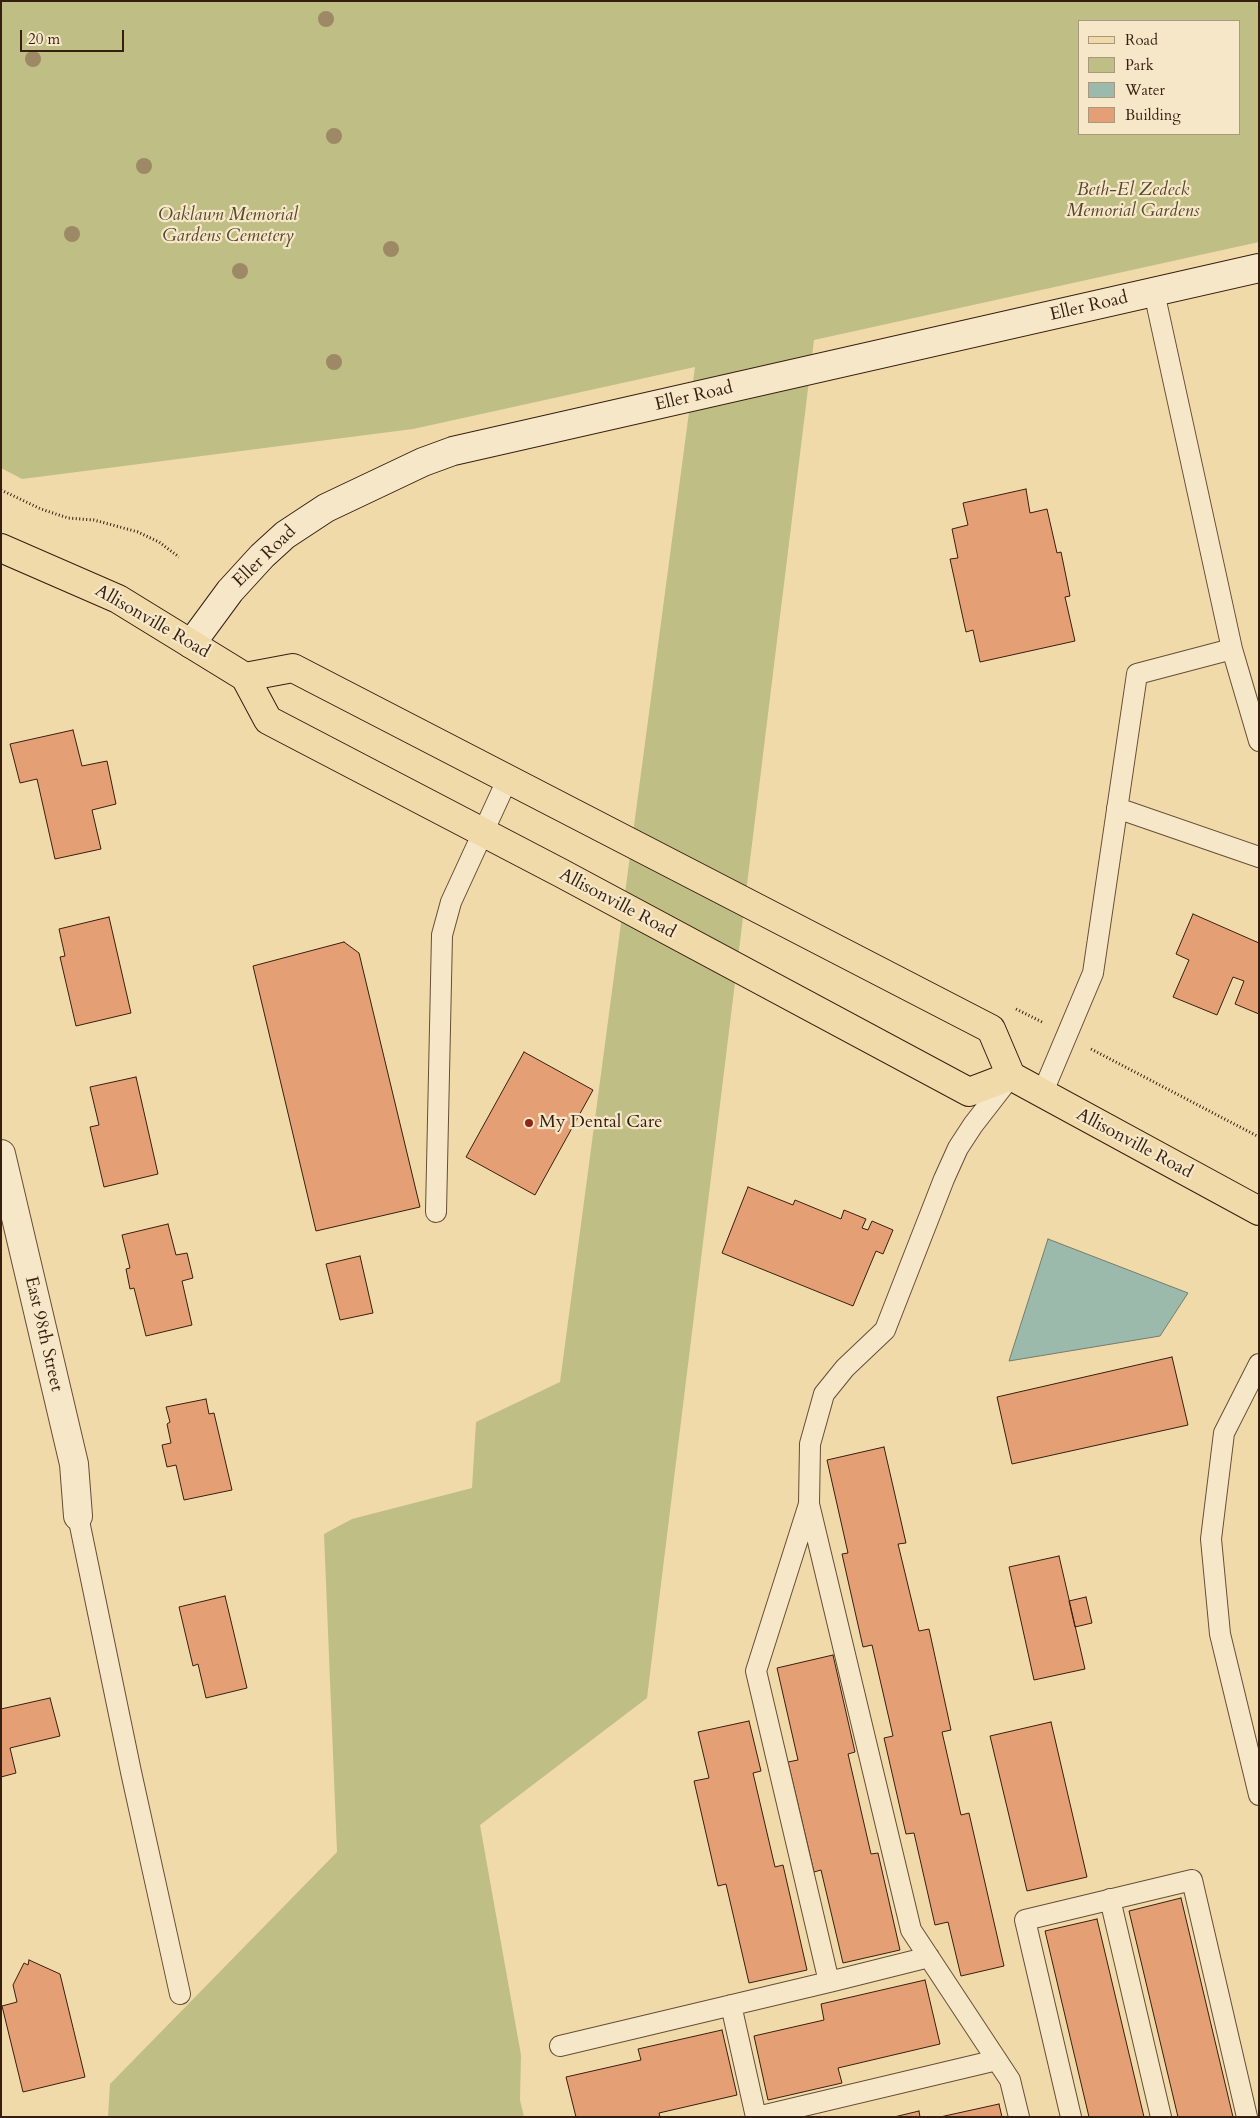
<!DOCTYPE html>
<style>
body{margin:0}
#map{position:relative;width:1260px;height:2118px;overflow:hidden;background:#f1daaa;font-family:Cardo,serif}
canvas{display:block}
.frame{position:absolute;inset:0;border:2px solid #361f10;pointer-events:none}
.legend{position:absolute;left:1078px;top:20px;width:162px;height:115px;box-sizing:border-box;background:#f6e7c8;border:1px solid #a9977e;margin:0;padding:6px 9px;list-style:none;font-size:15px;color:#361f10}
.legend li{display:flex;align-items:center;gap:10px;height:25px}
.legend b{width:25px;border:1px solid #a9977e}
.scale{position:absolute;left:20px;top:30px;width:104px;height:22px;box-sizing:border-box;border:2px solid #361f10;border-top:0;padding-left:6px;font-size:15px;line-height:18px;white-space:nowrap;color:#361f10;-webkit-text-stroke:4px #f6e7c8;paint-order:stroke}
</style>
<div id="map">
<canvas width="1260" height="2118"></canvas>
<div class="frame"></div>
<ul class="legend">
<li><b style="height:6px;background:#f1daaa"></b>Road</li>
<li><b style="height:14px;background:#bfbe85"></b>Park</li>
<li><b style="height:14px;background:#9bbaac"></b>Water</li>
<li><b style="height:14px;background:#e59f75"></b>Building</li>
</ul>
<div class="scale">20 m</div>
</div>
<script>
const c = document.querySelector('canvas').getContext('2d');
c.lineJoin = 'round';
function paint(path, color) {
  c.fillStyle = color;
  c.fill(path, 'evenodd');
}
function poly(rows) {
  const path = new Path2D();
  for (const r of rows) {
    path.moveTo(r[0], r[1]);
    for (let i = 2; i < r.length; i += 2) path.lineTo(r[i], r[i + 1]);
  }
  return path;
}
function stroke(path, color, width, dash) {
  c.strokeStyle = color;
  c.lineWidth = width;
  c.lineCap = dash ? 'butt' : 'round';
  c.setLineDash(dash || []);
  c.stroke(path);
}
function write(font, color, halo, rows, align = 'center') {
  c.font = font + ' Cardo,serif';
  c.lineWidth = 4.5;
  c.setLineDash([]);
  c.textBaseline = 'middle';
  c.strokeStyle = halo;
  c.fillStyle = color;
  for (const [text, x, y, turn = 0] of rows) {
    c.save();
    c.translate(x, y);
    c.rotate((+turn || 0) * Math.PI / 180);
    c.textAlign = isNaN(turn) ? turn : align;
    if (halo) c.strokeText(text, 0, 0);
    c.fillText(text, 0, 0);
    c.restore();
  }
}
const green = poly([
 [1,1,1259,1,1259,242,814,340,647,1698,480,1825,521,2055,520,2100,524,2117,108,2117,110,2084,337,1852,324,1534,352,1519,472,1488,476,1422,560,1382,695,367,413,429,22,479,1,468],
 [1079,21,1239,21,1239,134,1079,134]
]);
const water = poly([
 [1048,1239,1188,1293,1160,1336,1009,1361,1048,1239]
]);
const building = poly([
 [1026,489,1030,513,1047,509,1057,553,1061,552,1070,596,1065,597,1075,641,980,662,973,630,966,632,950,559,958,558,952,529,968,525,963,503,1026,489],
 [73,730,82,766,107,761,116,804,92,810,101,849,55,859,37,779,20,783,10,744,73,730],
 [1193,914,1259,943,1259,1014,1235,1004,1244,981,1233,977,1217,1015,1173,997,1189,960,1176,954,1193,914],
 [109,917,131,1013,76,1026,60,957,65,956,59,929,109,917],
 [344,942,359,953,420,1207,316,1231,253,966,344,942],
 [524,1052,593,1090,535,1195,466,1157,524,1052],
 [136,1077,158,1174,104,1187,90,1127,99,1125,90,1087,136,1077],
 [748,1187,793,1205,795,1200,841,1219,844,1210,866,1219,862,1228,868,1230,872,1221,893,1230,883,1254,876,1251,853,1306,722,1253,748,1187],
 [168,1224,176,1255,187,1253,193,1278,182,1281,192,1325,146,1336,134,1288,130,1289,126,1269,130,1268,122,1235,168,1224],
 [360,1256,373,1313,340,1320,326,1264,360,1256],
 [1172,1357,1188,1425,1012,1464,997,1397,1172,1357],
 [206,1399,209,1414,214,1413,232,1490,184,1500,176,1465,167,1467,162,1445,171,1443,167,1424,170,1422,166,1407,206,1399],
 [884,1447,906,1543,898,1544,919,1631,929,1629,951,1730,942,1732,961,1815,969,1813,1004,1966,961,1976,948,1922,935,1925,914,1833,906,1834,884,1738,893,1736,872,1645,863,1647,842,1554,848,1553,827,1460,884,1447],
 [1059,1556,1085,1669,1034,1680,1009,1567,1059,1556],
 [225,1596,247,1688,206,1698,198,1664,193,1666,179,1607,225,1596],
 [1086,1597,1092,1623,1075,1627,1069,1601,1086,1597],
 [833,1655,855,1752,848,1754,871,1854,878,1853,900,1950,843,1963,821,1870,814,1872,788,1762,798,1760,777,1668,833,1655],
 [50,1698,60,1736,10,1748,16,1773,1,1777,1,1709,50,1698],
 [749,1721,761,1771,753,1773,775,1867,783,1865,807,1970,749,1983,726,1884,718,1886,694,1781,709,1778,698,1732,749,1721],
 [1051,1722,1087,1877,1027,1891,990,1736,1051,1722],
 [1181,1898,1233,2117,1178,2117,1129,1911,1181,1898],
 [1097,1919,1144,2117,1089,2117,1045,1931,1097,1919],
 [29,1960,60,1974,85,2077,23,2092,2,2006,17,2002,13,1985,24,1963,28,1965,29,1960],
 [925,1980,940,2044,838,2068,842,2083,768,2100,754,2036,824,2020,821,2004,925,1980],
 [722,2030,737,2095,659,2113,660,2117,576,2117,566,2077,641,2060,638,2049,722,2030],
 [999,2104,1002,2117,940,2117,999,2104],
 [919,2111,920,2117,894,2117,919,2111]
]);
const path = poly([
 [1,490,41,509,68,518,94,520,138,532,159,542,179,557],
 [1016,1009,1042,1022],
 [1091,1049,1259,1137]
]);
const lane = poly([
 [1232,649,1259,741],
 [1117,808,1259,857],
 [1011,1076,973,1125,958,1148,944,1179,885,1330,845,1368,824,1394,810,1444,809,1504,911,1930,1010,2080,1019,2117],
 [1042,1094,1093,973,1137,674,1232,649,1154,292],
 [436,1212,442,935,451,902,508,778],
 [1259,1364,1224,1433,1211,1539,1220,1634,1259,1795],
 [78,1516,131,1772,180,1994],
 [1110,1899,1161,2117],
 [829,1982,929,1957],
 [731,2005,756,2117],
 [560,2046,829,1982,756,1671,809,1504],
 [757,2117,997,2060],
 [1071,2117,1025,1920,1192,1880,1247,2117]
]);
const street = poly([
 [1,1154,74,1464,78,1516]
]);
const secondary = poly([
 [191,644,230,591,262,556,285,535,326,508,423,462,453,451,1259,268]
]);
const primary = poly([
 [1,548,118,599,245,677,268,720,561,873,969,1092,1011,1076],
 [245,677,293,668,991,1029,1011,1076,1259,1211]
]);
const trees = [
 [326,19],
 [33,59],
 [334,136],
 [144,166],
 [72,234],
 [391,249],
 [240,271],
 [334,362]
];
const markers = [
 [529,1123,5,"#8f2418"]
];
const parkNames = [
 ["Beth-El Zedeck",1133,191],
 ["Memorial Gardens",1133,212],
 ["Oaklawn Memorial",228,216],
 ["Gardens Cemetery",228,237]
];
const streetNames = [
 ["Eller Road",1089,307,-13],
 ["Eller Road",694,397,-13],
 ["Eller Road",265,557,-44],
 ["Allisonville Road",152,622,30],
 ["Allisonville Road",617,904,28],
 ["Allisonville Road",1134,1144,28],
 ["East 98th Street",43,1334,77]
];
const poiNames = [
 ["My Dental Care",539,1123]
];
paint(green, '#bfbe85');
paint(water, '#9bbaac');
stroke(water, '#737c6e', 1);
paint(building, '#e59f75');
stroke(building, '#361f10', 1);
stroke(lane, '#654e36', 22);
stroke(street, '#654e36', 30);
stroke(secondary, '#361f10', 30);
stroke(primary, '#361f10', 30);
stroke(path, '#361f10', 3, [1, 2.5]);
stroke(lane, '#f6e7c8', 20);
stroke(street, '#f6e7c8', 28);
stroke(secondary, '#f6e7c8', 28);
stroke(primary, '#f1daaa', 28);
c.fillStyle = '#9d8965';
for (const [x, y] of trees) {
  c.beginPath();
  c.arc(x, y, 8, 0, 2 * Math.PI);
  c.fill();
}
for (const [x, y, r, color] of markers) {
  const dot = new Path2D();
  dot.arc(x, y, r, 0, 2 * Math.PI);
  c.fillStyle = color;
  c.fill(dot);
  stroke(dot, '#f6e7c8', 2);
}
write('italic 18px', '#58472d', '#f6e7c8', parkNames);
write('18px', '#361f10', '#f6e7c8', streetNames);
write('18px', '#361f10', '#f6e7c8', poiNames, 'left');
</script>
